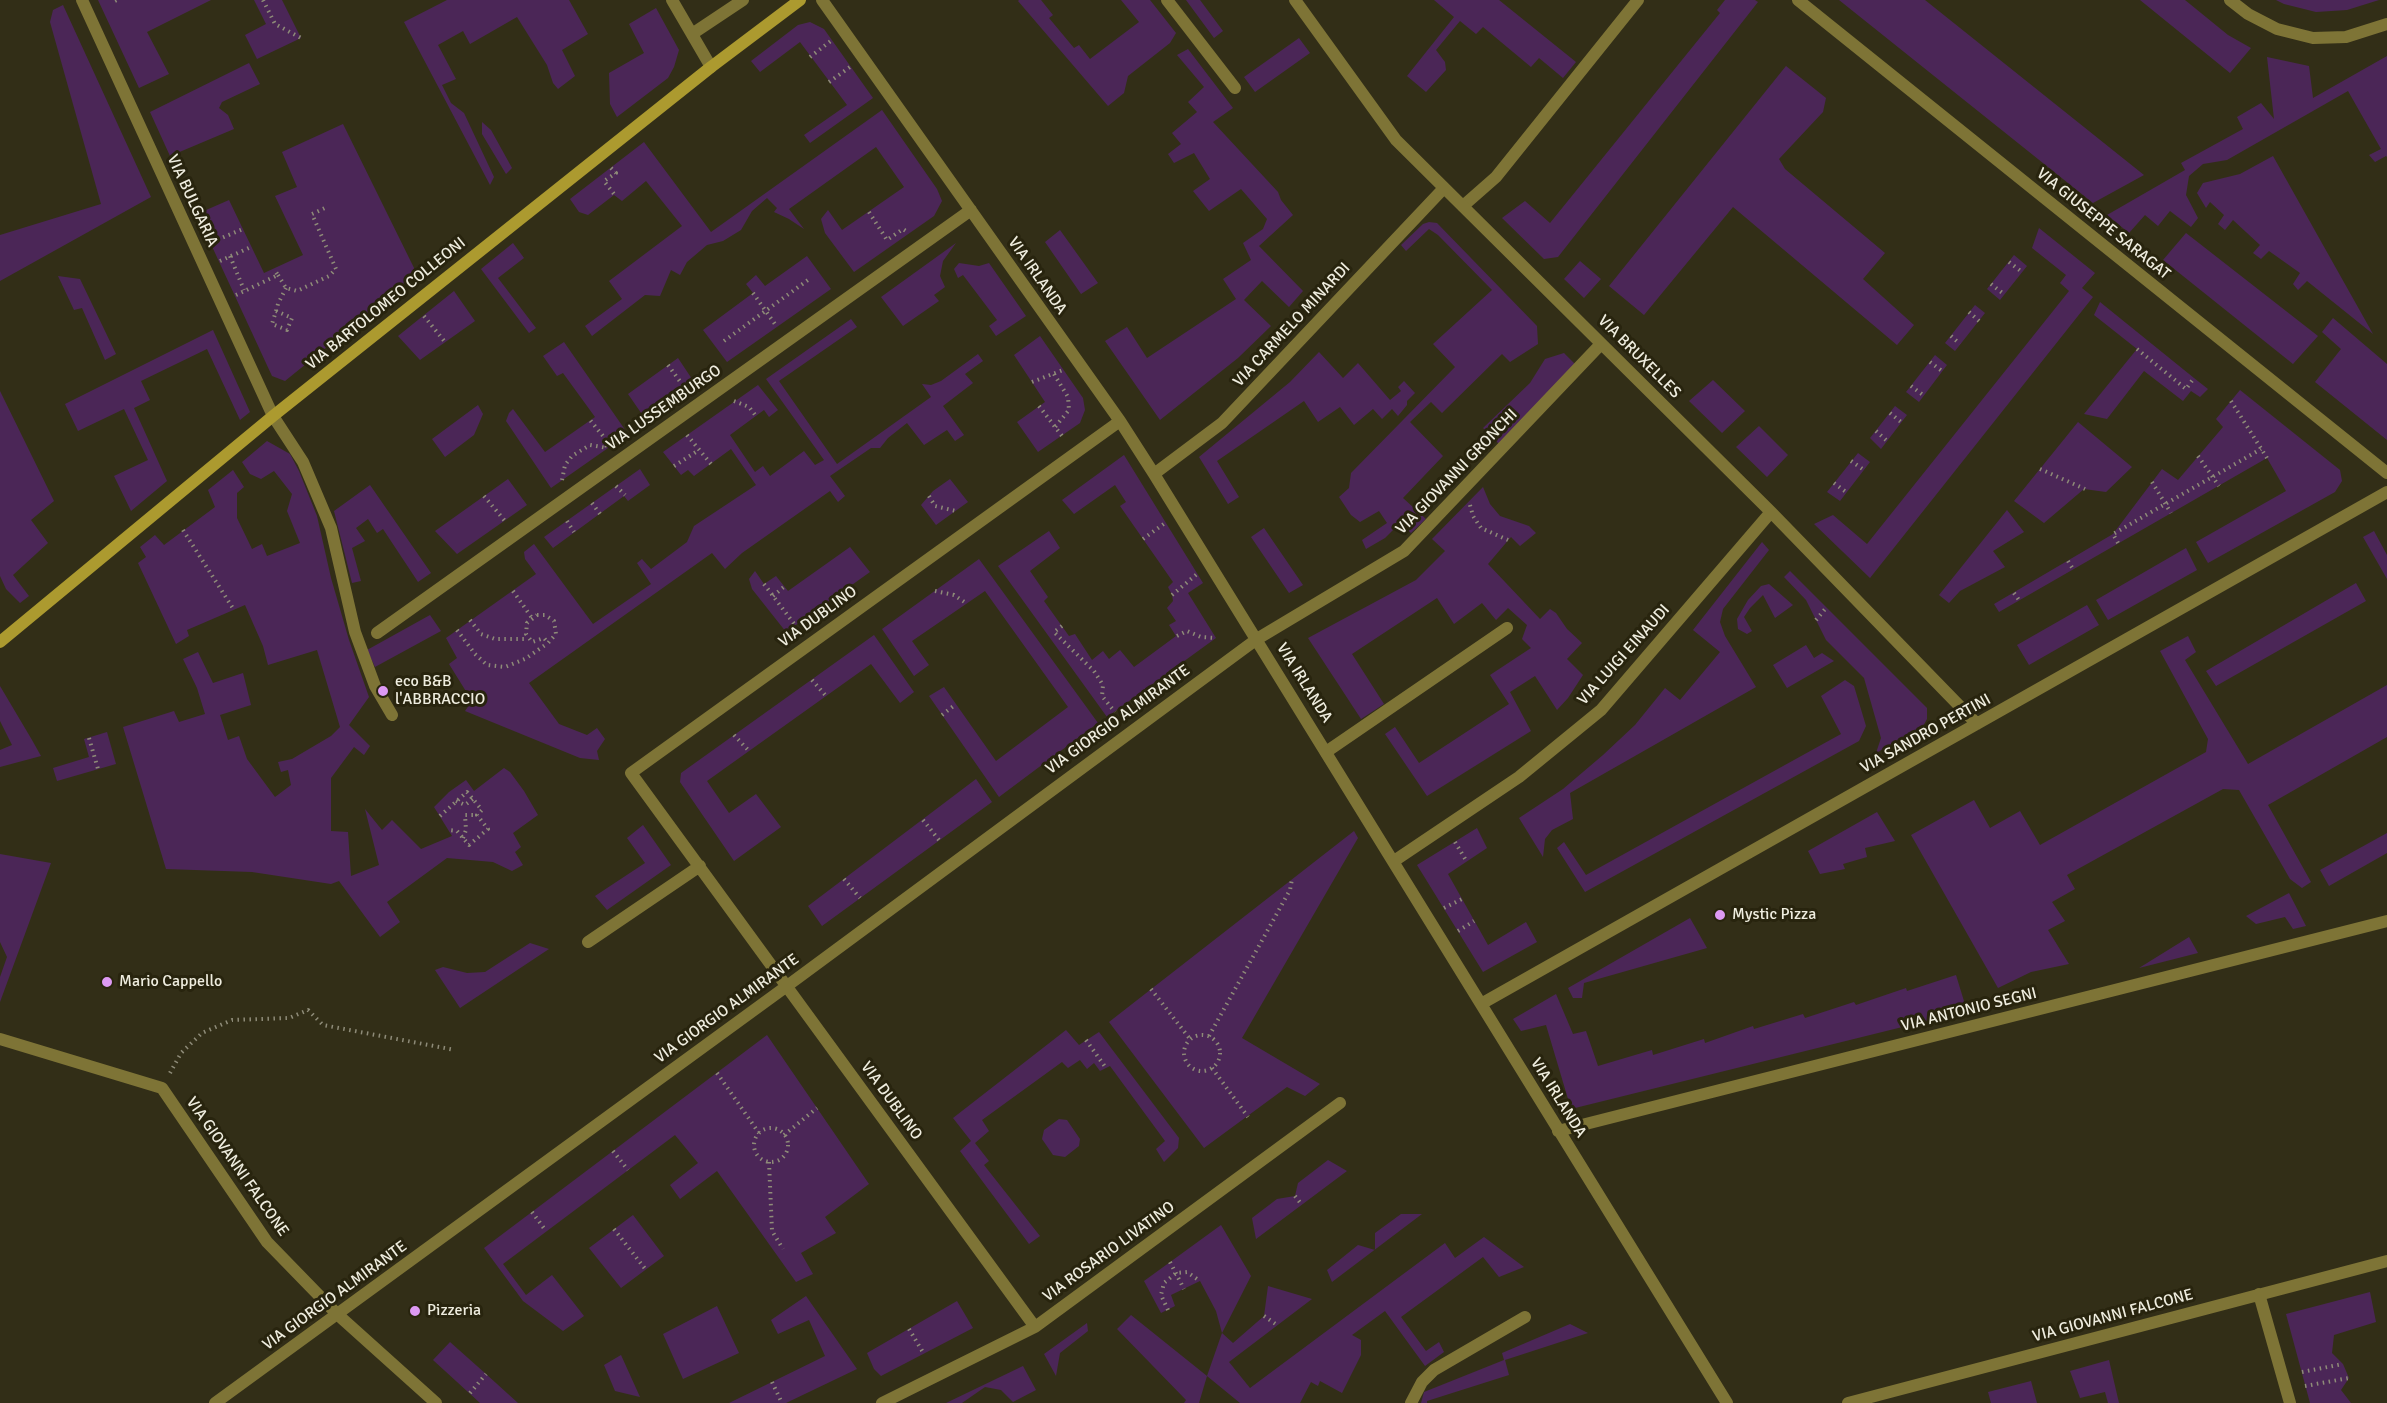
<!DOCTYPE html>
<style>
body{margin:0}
canvas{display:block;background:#322e17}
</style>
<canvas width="2387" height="1403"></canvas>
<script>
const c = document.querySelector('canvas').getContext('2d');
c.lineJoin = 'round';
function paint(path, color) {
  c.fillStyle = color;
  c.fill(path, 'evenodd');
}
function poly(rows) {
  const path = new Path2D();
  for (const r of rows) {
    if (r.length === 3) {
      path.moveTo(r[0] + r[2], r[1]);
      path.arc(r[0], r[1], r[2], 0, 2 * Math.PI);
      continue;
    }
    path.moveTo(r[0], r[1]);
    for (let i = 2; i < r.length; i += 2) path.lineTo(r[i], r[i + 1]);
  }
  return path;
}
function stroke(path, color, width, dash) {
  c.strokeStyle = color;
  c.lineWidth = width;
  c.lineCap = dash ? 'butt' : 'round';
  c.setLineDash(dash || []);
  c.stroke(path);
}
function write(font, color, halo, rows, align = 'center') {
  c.font = font + ' Signika,sans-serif';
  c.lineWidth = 6;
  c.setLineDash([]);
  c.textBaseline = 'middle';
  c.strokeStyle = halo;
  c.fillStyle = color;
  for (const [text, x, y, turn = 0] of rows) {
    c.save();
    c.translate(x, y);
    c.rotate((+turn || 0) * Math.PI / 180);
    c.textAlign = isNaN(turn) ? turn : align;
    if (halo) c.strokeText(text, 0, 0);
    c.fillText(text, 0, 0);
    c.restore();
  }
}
const green = poly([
 [98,0,211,0,147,32,169,74,139,88],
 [254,0,282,0,301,38,257,59,245,35,266,24],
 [447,0,569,0,588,34,562,50,575,76,558,89,553,83,547,65,517,17,470,44,463,31,438,45,456,79,442,85,451,103,464,113,494,177,490,185,404,22],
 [1019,0,1041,0,1053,15,1049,18,1074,48,1079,45,1090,59,1139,22,1121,0,1150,0,1176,33,1170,43,1128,76,1124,93,1108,106,1018,1],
 [1186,0,1200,0,1223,31,1214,38],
 [1434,0,1499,0,1576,62,1563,78,1539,58,1531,67,1483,27,1476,34,1460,21,1436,50,1445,62,1446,70,1426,92,1407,76,1454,17],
 [1725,0,1755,0,1758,2,1558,257,1544,259,1502,218,1525,201,1550,223,1720,13,1717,10],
 [1839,0,1925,0,2144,175,2093,203],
 [2140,0,2185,0,2228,35,2251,48,2230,73],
 [2276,0,2379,0,2347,10,2316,12,2284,4],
 [63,5,151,197,0,281,0,235,101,204,50,22,53,10],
 [656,8,679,50,674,67,668,78,617,117,610,104,609,73,644,53,629,24],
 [810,22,824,29,873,98,810,143,804,135,847,105,800,42,760,72,751,61,798,25],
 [1299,38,1310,53,1255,92,1244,77],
 [1188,49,1233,108,1213,122,1278,192,1281,200,1293,215,1259,246,1303,291,1289,307,1262,281,1244,300,1271,326,1238,358,1160,420,1105,341,1127,327,1147,358,1236,299,1223,279,1251,260,1243,243,1263,229,1267,219,1241,189,1209,211,1193,191,1210,179,1194,153,1174,163,1168,154,1181,144,1172,133,1197,112,1188,102,1204,87,1177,55],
 [2387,56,2387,157,2386,156,2375,162,2369,155,2381,149,2348,91,2227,160,2203,164,2189,176,2186,195,2198,218,2191,227,2170,211,2158,226,2145,215,2129,233,2107,215,2185,170,2181,163,2243,129,2237,117,2261,103,2274,119,2267,57,2309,66,2313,98],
 [249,63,260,84,222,102,219,108,228,115,234,129,170,156,150,112],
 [1786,66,1826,98,1823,112,1779,159,1785,169,1885,253,1863,279,1914,325,1897,345,1733,207,1644,315,1609,286],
 [882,110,937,189,942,201,934,216,854,272,825,233,821,219,828,210,842,230,904,187,876,147,789,209,804,229,789,219,774,212,777,208,767,198,752,211,741,230,723,241,707,245,687,262,680,275,671,270,660,296,645,295,592,336,585,326,622,299,609,281,682,226,646,181,622,201,614,195,588,215,579,212,570,199,644,142,711,232],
 [482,122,491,130,512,168,506,174,482,134],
 [343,124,417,274,285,381,272,376,197,214,229,200,264,273,303,255,275,196,297,187,282,152],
 [2273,156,2373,334,2307,281,2298,290,2293,284,2300,273,2269,251,2261,259,2253,253,2260,245,2233,220,2225,230,2218,224,2224,215,2210,202,2206,208,2197,193,2203,183,2240,174],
 [1429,222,1437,223,1537,326,1538,344,1510,362,1502,354,1442,413,1431,402,1410,422,1443,456,1403,498,1426,519,1411,533,1400,523,1385,538,1366,549,1362,540,1387,523,1379,511,1360,522,1351,515,1339,497,1349,488,1351,473,1455,367,1433,344,1492,290,1438,235,1429,229,1406,251,1401,245,1423,224],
 [2039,228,2095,273,2082,288,2093,297,1870,578,1814,524,1833,515,1867,544,2069,291,2060,283,2066,275,2032,248],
 [1060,230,1098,283,1081,294,1045,242],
 [2186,233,2318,336,2293,364,2163,260],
 [513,243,524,258,498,278,536,328,529,333,481,269],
 [956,243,943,261,940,276,945,287,934,295,939,301,903,326,881,297],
 [2014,255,2027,266,2000,300,1987,289],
 [807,256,831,289,727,362,703,330,753,293,746,284,756,275,765,286],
 [1580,261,1601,279,1584,298,1564,279],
 [959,263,979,266,989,263,1026,316,996,336,989,326,997,320,963,275,958,278,954,269],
 [58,276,80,279,116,354,105,360,82,308,74,310],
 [454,291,475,321,420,360,398,336],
 [2100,302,2194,378,2208,389,2200,397,2191,391,2183,401,2144,371,2107,419,2084,414,2137,349,2094,315],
 [1975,305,1985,313,1955,351,1945,343],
 [2333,318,2387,364,2387,440,2315,382,2341,349,2322,332],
 [851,319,857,327,779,381,837,464,931,397,922,384,931,385,941,381,978,354,983,361,965,374,973,383,943,406,964,435,955,441,947,430,924,445,907,423,888,438,880,448,871,448,830,476,845,496,838,502,830,491,742,553,725,569,712,553,529,683,559,724,587,735,597,728,605,739,597,751,599,760,580,758,465,711,472,701,449,664,457,658,446,638,536,574,525,559,524,552,534,544,593,624,651,584,637,563,642,559,651,569,687,542,694,526,756,485,731,449,694,476,688,470,681,475,663,452,758,385,778,410,769,417,764,410,730,435,755,472,763,466,770,476,804,451,815,465,824,460,766,379],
 [213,330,250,412,240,420,207,349,141,381,150,400,134,408,167,481,131,511,114,476,148,460,124,409,78,431,65,404],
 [1040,336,1083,398,1085,410,1080,423,1038,452,1017,422,1045,402,1014,355],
 [564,342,628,434,551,488,506,421,509,413,513,409,545,452,595,417,563,373,557,376,543,356],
 [1319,352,1343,378,1358,363,1390,400,1401,391,1398,387,1404,381,1415,393,1407,401,1407,405,1398,416,1392,409,1382,419,1373,409,1354,425,1340,407,1318,422,1304,401,1217,461,1239,497,1228,504,1199,457,1290,382],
 [1564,353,1576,365,1499,444,1483,428,1530,383,1545,359],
 [1935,355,1947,365,1919,402,1906,392],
 [678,358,696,385,646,420,628,394],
 [1713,380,1745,411,1722,433,1689,401],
 [2240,390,2340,470,2342,481,2335,492,2208,563,2196,542,2286,491,2267,458,1999,612,1994,604,2113,534,2162,469,2178,480,2223,427,2216,419],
 [0,391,54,501,31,520,48,543,13,575,29,596,20,603,6,589,0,576],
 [478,405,483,414,474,435,445,457,432,439],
 [1895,406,1907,415,1881,449,1870,438],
 [2078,422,2132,467,2106,492,2084,489,2044,523,2014,501],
 [1759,426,1788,455,1767,477,1736,447],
 [267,441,290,454,299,471,317,516,331,578,349,640,369,697,349,725,370,746,364,755,354,747,331,778,331,831,348,832,351,876,379,865,365,809,382,830,392,820,421,849,452,836,434,807,449,792,466,780,474,791,504,768,510,772,524,791,538,815,513,833,521,847,515,852,523,865,512,871,493,862,447,858,387,902,400,922,380,937,339,881,331,884,252,872,166,869,123,727,174,711,179,722,205,714,197,688,183,659,198,652,213,683,243,673,251,705,220,715,228,740,239,736,247,759,275,797,291,785,288,770,281,772,278,762,292,759,331,736,340,727,317,650,268,665,263,646,245,605,187,630,189,636,176,644,138,563,146,557,140,547,155,535,164,545,215,507,208,490,233,470,244,487,237,493,237,518,252,549,262,544,267,556,300,543,287,511,292,494,274,471,261,479,250,474,242,462],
 [1858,453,1870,462,1840,501,1827,492],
 [1124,455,1203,583,1188,593,1216,638,1107,717,998,566,1049,531,1060,548,1030,571,1048,597,1044,601,1069,636,1075,634,1092,660,1103,651,1109,659,1120,650,1134,667,1176,636,1169,625,1176,621,1167,608,1173,601,1172,595,1168,587,1173,582,1120,506,1126,502,1115,485,1074,514,1062,500],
 [640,469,650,485,628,501,624,496,553,548,544,537],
 [508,479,527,505,457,554,435,531],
 [950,479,968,502,936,525,921,505,933,491],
 [370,485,431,573,418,582,383,529,377,533,368,519,356,528,365,541,352,548,361,581,352,583,334,511],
 [1483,487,1490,504,1500,516,1529,526,1536,533,1520,546,1511,537,1488,564,1540,619,1550,609,1556,613,1567,629,1582,643,1567,659,1583,675,1568,698,1557,710,1535,676,1510,692,1531,731,1427,796,1385,734,1395,727,1419,763,1509,704,1490,675,1531,648,1522,639,1527,625,1508,608,1496,620,1482,603,1454,624,1437,598,1352,654,1384,704,1361,719,1308,638,1416,580,1445,551,1432,539],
 [2007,510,2024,532,1993,551,2005,567,1960,591,1949,603,1939,595],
 [1264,528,1303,585,1289,593,1251,537],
 [2374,531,2387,555,2387,579,2363,537],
 [1762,542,1769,550,1723,609,1720,622,1725,636,1756,687,1570,793,1573,819,1552,830,1545,839,1543,857,1519,818,1563,789,1603,755,1635,725,1665,688,1680,700,1720,652,1693,630],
 [850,547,870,572,786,632,752,589,749,579,755,571,764,584,776,576,788,591],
 [2186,548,2197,570,2108,620,2096,600],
 [979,559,1098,723,999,797,929,696,944,687,996,761,1068,707,985,591,912,641,929,665,914,676,882,629],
 [1790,571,1927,708,1927,719,1922,728,1876,753,1881,738,1864,678,1826,640,1806,600,1784,577],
 [2356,583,2366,601,2216,686,2206,671],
 [1769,584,1793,605,1775,618,1763,595,1750,608,1744,617,1752,631,1747,634,1738,629,1737,619,1748,600,1761,586],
 [2087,605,2099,625,2029,665,2017,645],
 [430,615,441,631,375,667,367,650],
 [874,635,914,692,900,703,871,664,707,781,729,813,756,794,781,827,734,861,680,782,681,773],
 [2188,636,2196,652,2185,660,2248,764,2387,685,2387,737,2268,805,2311,882,2302,888,2290,879,2239,790,2223,789,2067,875,2075,889,2052,902,2065,921,2048,930,2069,964,2031,972,1998,988,1911,835,1974,800,1990,828,2020,811,2040,845,2206,752,2208,739,2160,651],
 [1806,645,1814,658,1822,653,1834,661,1787,688,1773,665],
 [1845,680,1854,686,1866,726,1859,741,1585,892,1557,848,1564,842,1586,875,1841,734,1821,696],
 [0,686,32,740,41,756,0,767,0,750,12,745,0,721],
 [107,732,116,764,57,781,53,768,89,757,84,739],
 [976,779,992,802,822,926,808,906],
 [1877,812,1895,841,1865,848,1867,857,1843,864,1845,869,1820,874,1808,851],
 [643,825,671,865,607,910,595,896,645,863,627,838],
 [1477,828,1487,848,1448,874,1488,945,1526,922,1537,942,1483,972,1417,865],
 [1354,831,1358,838,1242,1038,1320,1084,1305,1096,1287,1087,1204,1148,1109,1022],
 [2387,833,2387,853,2329,886,2320,870],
 [0,854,51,863,0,1002,0,977,7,957,0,942],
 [2289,893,2306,926,2293,929,2285,917,2256,924,2246,916],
 [1690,918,1707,948,1584,983,1582,998,1573,998,1568,988],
 [2189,937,2198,953,2139,968],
 [530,943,549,949,460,1008,435,970,443,967,467,973,485,972],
 [1956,975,1967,1011,1571,1109,1546,1025,1521,1031,1513,1019,1556,994,1573,1034,1586,1031,1598,1066,1652,1050,1653,1055,1704,1039,1705,1043,1753,1026,1754,1029,1803,1014,1805,1018,1854,1002,1856,1005,1906,988,1907,991],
 [1066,1030,1079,1045,1099,1032,1179,1138,1178,1148,1164,1162,1156,1149,1165,1141,1110,1066,1100,1071,1094,1063,1087,1069,1080,1060,1068,1068,1062,1062,982,1120,989,1131,975,1143,989,1161,984,1165,1040,1236,1029,1244,960,1151,971,1141,953,1118],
 [767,1035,869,1184,825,1217,836,1233,801,1253,813,1274,796,1282,717,1171,680,1199,670,1185,698,1163,675,1135,503,1264,526,1295,552,1275,584,1316,563,1331,523,1301,484,1248],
 [1059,1119,1067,1120,1080,1139,1079,1146,1065,1157,1053,1155,1042,1139,1044,1130],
 [1328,1160,1347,1171,1256,1239,1252,1218,1277,1199,1295,1196,1298,1183],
 [1401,1214,1422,1214,1332,1282,1327,1270,1358,1245,1375,1250,1375,1233],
 [633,1215,664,1256,621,1288,589,1248],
 [1221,1225,1251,1276,1222,1333,1233,1343,1264,1316,1268,1286,1312,1299,1229,1362,1250,1388,1445,1243,1455,1258,1484,1237,1524,1267,1499,1277,1483,1257,1401,1317,1426,1351,1439,1342,1444,1352,1425,1366,1385,1311,1352,1335,1361,1340,1361,1355,1342,1393,1320,1381,1318,1386,1311,1382,1300,1403,1240,1403,1207,1376,1199,1403,1184,1403,1186,1400,1117,1329,1131,1315,1207,1376,1222,1333,1216,1311,1200,1281,1171,1295,1175,1306,1161,1313,1144,1281],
 [2370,1292,2376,1322,2334,1335,2332,1353,2343,1364,2349,1378,2341,1390,2351,1403,2310,1403,2286,1314],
 [806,1296,857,1369,786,1403,729,1403,825,1356,809,1320,778,1334,771,1320],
 [957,1301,973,1328,881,1376,874,1369,867,1353],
 [717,1306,739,1353,683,1379,663,1334],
 [1087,1323,1088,1331,1060,1353,1056,1376,1044,1354],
 [1570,1324,1588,1333,1505,1360,1509,1375,1427,1401,1427,1403,1421,1403,1424,1392,1504,1360,1502,1353],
 [450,1342,486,1374,518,1403,480,1403,433,1360],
 [621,1355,640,1397,615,1391,604,1365],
 [2109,1360,2119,1403,2108,1403,2105,1392,2080,1398,2070,1371],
 [1023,1366,1036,1390,1013,1402,1001,1390,985,1387,962,1403,946,1403],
 [2031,1381,2037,1403,1991,1403,1988,1392]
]);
const path = poly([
 [263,0,275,24,301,38],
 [115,1,117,0],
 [810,57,832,40],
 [829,82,850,67],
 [611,168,616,173,604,181,614,194],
 [869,212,887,240,903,229,909,233],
 [212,242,243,229],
 [230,256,244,290],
 [220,261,251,247],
 [2009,262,2022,272],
 [278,275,286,288,297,291,329,276,336,269,312,214,325,208],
 [1991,284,2005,295],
 [753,293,777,327],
 [236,295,278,275,274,269],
 [276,311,292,318,287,330,272,324,276,311,278,304,286,288],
 [1969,312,1979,321],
 [424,316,445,342],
 [1951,336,1960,344],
 [724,341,808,280],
 [2137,349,2186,389,2194,378],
 [1930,362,1942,371],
 [668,365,687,391],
 [1054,374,1068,397,1069,410,1055,427],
 [1032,382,1063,370],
 [1911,386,1923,395],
 [734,401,749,407,756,416],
 [2231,401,2267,458],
 [1039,406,1062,436],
 [1890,413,1901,422],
 [1876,431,1887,441],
 [687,435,711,464],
 [2198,456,2219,486],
 [1851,461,1864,470],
 [674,466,699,450],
 [2040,469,2085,489],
 [562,480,565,465,572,456,590,445,607,448,603,436,590,420],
 [2152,482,2171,513],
 [1834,483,1846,492],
 [616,486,625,495],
 [484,496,505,521],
 [929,496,935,506,956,511],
 [592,503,600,514],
 [1470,505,1473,516,1481,528,1508,540],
 [567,521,574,532],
 [183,530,234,610],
 [1143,539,1165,523],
 [2118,543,2113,534,2261,449],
 [2068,561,2073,569],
 [764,584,795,625],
 [513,591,532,618],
 [935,591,954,595,966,603],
 [2014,593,2019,600],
 [1172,595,1197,574],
 [773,596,785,586],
 [537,615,545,615,554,621,556,634,548,643,544,638,532,642,526,634,527,623,537,615],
 [470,620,481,634,495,639,528,639],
 [1816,620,1826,608],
 [1062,626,1054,632,1094,671,1103,685,1102,696,1115,712],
 [457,630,475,654,487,665,505,667,525,659,548,643],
 [1177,636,1187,631,1201,637,1216,638],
 [812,680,826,696],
 [942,715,956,704],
 [734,735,749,751],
 [89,738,98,769],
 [456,801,465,805,473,799],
 [440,816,467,792,482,810,477,815,488,829,469,845,457,831,448,830],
 [923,820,939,840],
 [463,838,466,830,465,815,477,815],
 [1455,842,1467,862],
 [844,879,860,898],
 [1444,908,1462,899],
 [1458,931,1474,921],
 [1151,989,1190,1039],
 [1202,1053,18],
 [1209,1036,1290,890,1292,879],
 [1086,1040,1106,1068],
 [1212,1068,1248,1117],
 [170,1073,181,1053,202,1033,232,1020,289,1018,308,1010,323,1025,455,1050],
 [717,1073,759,1133],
 [771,1145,17],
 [784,1135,817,1108],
 [613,1151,628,1170],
 [769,1162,772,1231,783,1249],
 [1295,1196,1302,1205],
 [532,1212,546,1231],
 [614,1229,646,1270],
 [1170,1262,1184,1289],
 [1168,1310,1161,1295,1164,1283,1176,1273,1187,1272,1200,1281],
 [1264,1316,1277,1325],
 [909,1329,924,1354],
 [2302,1372,2343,1364],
 [772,1382,782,1403],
 [2305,1386,2349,1378],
 [470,1393,486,1374]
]);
const lane = poly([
 [1463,206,1496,177,1638,0],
 [273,416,303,462,331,528,355,632,375,686,392,715],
 [1326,752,1507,628],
 [1411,1403,1422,1382,1434,1370,1525,1317]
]);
const street = poly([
 [82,0,273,416],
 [672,0,711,67],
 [822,0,1120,421,1154,474,1727,1403],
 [1167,0,1235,88],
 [1295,0,1396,140,1771,512,1977,724],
 [1798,0,2387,473],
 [2230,0,2248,14,2277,29,2313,38,2346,37,2387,24],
 [692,34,743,0],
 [1154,474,1222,423,1444,188],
 [377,633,971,210],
 [1394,861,1519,777,1601,710,1771,512],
 [588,942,700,866],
 [1481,1004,2387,492],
 [0,1039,162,1088,267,1242,337,1314,436,1403],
 [1558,1131,2387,921],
 [2259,1294,2290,1403],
 [1035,1327,631,773,1120,421],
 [215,1403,787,986,1257,639,1404,551,1601,344],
 [882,1403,1035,1327,1340,1103],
 [1848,1403,2387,1261]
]);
const secondary = poly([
 [0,642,273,416,711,67,800,0]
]);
const markers = [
 [383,691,6,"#dd99f3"],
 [1720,915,6,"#dd99f3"],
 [107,982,6,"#dd99f3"],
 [415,1311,6,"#dd99f3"]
];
const streetNames = [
 ["VIA BULGARIA",192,201,65],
 ["VIA GIUSEPPE SARAGAT",2103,224,39],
 ["VIA IRLANDA",1037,276,55],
 ["VIA BARTOLOMEO COLLEONI",386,304,-39],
 ["VIA CARMELO MINARDI",1292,325,-47],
 ["VIA BRUXELLES",1639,357,45],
 ["VIA LUSSEMBURGO",664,408,-35],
 ["VIA GIOVANNI GRONCHI",1457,472,-46],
 ["VIA DUBLINO",818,617,-36],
 ["VIA LUIGI EINAUDI",1624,655,-48],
 ["VIA IRLANDA",1304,683,58],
 ["VIA GIORGIO ALMIRANTE",1118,720,-36],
 ["VIA SANDRO PERTINI",1926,734,-29],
 ["VIA GIORGIO ALMIRANTE",727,1009,-36],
 ["VIA ANTONIO SEGNI",1969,1010,-14],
 ["VIA IRLANDA",1558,1098,58],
 ["VIA DUBLINO",891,1101,54],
 ["VIA GIOVANNI FALCONE",237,1167,55],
 ["VIA ROSARIO LIVATINO",1109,1252,-36],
 ["VIA GIORGIO ALMIRANTE",335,1296,-36],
 ["VIA GIOVANNI FALCONE",2113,1316,-15]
];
const poiNames = [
 ["eco B&B",395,682],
 ["l'ABBRACCIO",395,700],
 ["Mystic Pizza",1732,915],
 ["Mario Cappello",119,982],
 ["Pizzeria",427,1311]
];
paint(green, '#4b2657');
stroke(path, '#8e8b78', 4, [1.5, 4.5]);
stroke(lane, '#7e7436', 12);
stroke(street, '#7e7436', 12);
stroke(secondary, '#ac9a2f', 12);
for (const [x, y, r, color] of markers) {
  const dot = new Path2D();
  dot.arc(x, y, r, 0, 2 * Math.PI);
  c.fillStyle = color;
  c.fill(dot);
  stroke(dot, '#28240e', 2);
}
write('16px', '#efeddf', '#28240e', streetNames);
write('16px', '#efeddf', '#28240e', poiNames, 'left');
</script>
